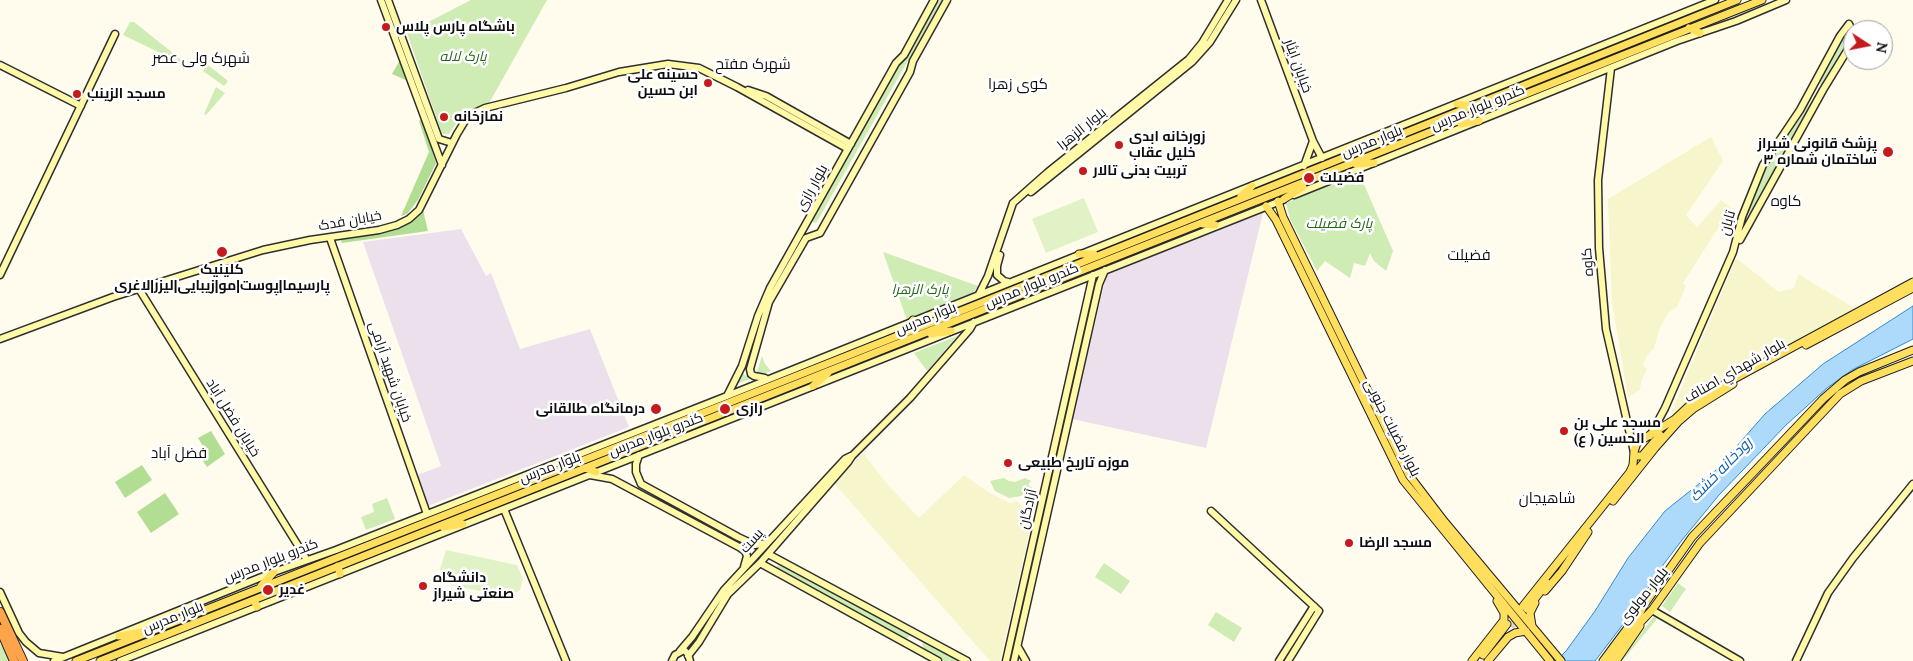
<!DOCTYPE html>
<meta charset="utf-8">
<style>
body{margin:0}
#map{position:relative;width:1913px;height:661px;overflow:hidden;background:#fffced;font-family:Lora,serif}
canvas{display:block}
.north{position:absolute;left:1843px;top:20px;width:50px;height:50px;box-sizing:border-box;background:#fff;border:1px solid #9e9e9e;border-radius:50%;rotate:101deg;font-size:14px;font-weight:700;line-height:20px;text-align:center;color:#0d0d0d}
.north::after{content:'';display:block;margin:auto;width:18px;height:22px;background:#c61b1c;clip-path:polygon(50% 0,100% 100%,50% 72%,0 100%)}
</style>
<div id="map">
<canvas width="1913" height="661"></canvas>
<div class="north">N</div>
</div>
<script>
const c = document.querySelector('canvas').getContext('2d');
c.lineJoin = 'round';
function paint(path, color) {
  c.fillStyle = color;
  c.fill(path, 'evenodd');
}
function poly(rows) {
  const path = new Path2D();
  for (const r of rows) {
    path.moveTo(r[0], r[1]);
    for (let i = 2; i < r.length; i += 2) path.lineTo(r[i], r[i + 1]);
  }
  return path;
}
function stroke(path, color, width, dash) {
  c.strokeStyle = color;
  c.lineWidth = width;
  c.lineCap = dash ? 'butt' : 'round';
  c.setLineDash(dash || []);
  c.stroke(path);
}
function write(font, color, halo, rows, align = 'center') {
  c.font = font + ' Lora,Cairo,serif';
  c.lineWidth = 5;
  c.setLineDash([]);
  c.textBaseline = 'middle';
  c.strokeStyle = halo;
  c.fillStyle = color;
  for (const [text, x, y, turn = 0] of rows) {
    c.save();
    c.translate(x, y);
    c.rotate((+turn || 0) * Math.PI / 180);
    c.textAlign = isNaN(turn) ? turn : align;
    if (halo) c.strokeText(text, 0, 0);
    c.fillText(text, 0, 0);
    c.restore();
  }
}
const industrial = poly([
 [1259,213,1263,213,1206,448,1072,419,1107,273],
 [461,229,486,276,491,273,520,349,590,329,629,427,428,506,417,475,441,466,363,242]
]);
const farmland = poly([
 [1711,137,1723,161,1686,215,1697,227,1721,200,1731,208,1683,283,1686,286,1677,307,1668,313,1660,327,1654,348,1647,355,1643,365,1647,369,1641,382,1640,390,1628,397,1612,302,1608,199],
 [1736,258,1779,292,1794,288,1798,274,1856,309,1684,407,1675,416,1671,413],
 [863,453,887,484,919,518,964,475,990,493,1010,503,1017,501,1024,508,1034,511,1000,661,990,661,834,483]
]);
const green = poly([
 [471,0,547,0,488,105,465,110,449,134,443,134,441,131,407,33],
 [936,0,942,0,818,220,816,223,813,222,812,220,821,204],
 [130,22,134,22,184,62,183,64,123,35],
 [1849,32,1852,36,1849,41,1821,87,1820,83,1846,34],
 [208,65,228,81,224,86,203,71],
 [216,87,225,93,206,115,204,114],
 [1818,91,1818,95,1749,214,1747,211,1767,167],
 [1359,173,1393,251,1386,271,1374,261,1370,253,1365,266,1354,263,1350,278,1325,261,1317,271,1290,219,1286,203],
 [883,252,978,286,973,293,907,320],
 [957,336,927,371,914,353],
 [762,356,765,364,771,371,734,385,742,373,748,377,756,375],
 [1004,478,1009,481,1015,482,1025,478,1031,481,1028,485,1033,488,1021,496,1009,498,995,491,990,481],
 [387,498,395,519,366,530,361,517,374,512,372,504],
 [779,563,910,634,909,637,904,639,778,570,777,566],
 [1104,563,1130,581,1121,594,1095,577],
 [1678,583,1686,589,1670,612,1662,606],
 [1216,612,1242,628,1234,642,1208,625],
 [1654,616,1657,619,1622,661,1622,659],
 [925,641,965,661,944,661,924,650,922,644],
 [0,643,4,649,10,661,0,661]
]);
const forest = poly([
 [400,60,408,81,392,74],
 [422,119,436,163,418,200,407,214,401,216,429,152,419,121],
 [423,210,428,231,342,243,340,239,387,231,401,227,411,221],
 [211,431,225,454,207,467,199,455,206,451,198,438],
 [142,465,152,480,125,498,115,482],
 [165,493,179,514,151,533,137,512]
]);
const pitch = poly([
 [1084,198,1098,232,1046,253,1032,219],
 [446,550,517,565,523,579,520,590,509,597,451,585,443,579,440,569]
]);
const water = poly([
 [1913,306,1913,339,1852,370,1827,388,1786,425,1719,495,1682,540,1663,565,1634,610,1595,661,1556,661,1566,651,1595,611,1628,558,1665,511,1715,471,1765,414,1823,364,1913,306]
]);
const primaryTunnel = poly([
 [1511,627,1520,616]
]);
const secondary = poly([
 [381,0,442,165],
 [388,0,439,139,452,143],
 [1261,0,1313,141,1322,158],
 [0,65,81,106],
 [1611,68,1598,180,1599,248,1606,329,1634,452],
 [748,90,766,96,851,144],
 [1304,166,1313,141],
 [1031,192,1192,62,1210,42,1236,0],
 [1294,195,1677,41,1736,21,1786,0],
 [330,238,427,514],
 [1740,240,1823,90,1853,41],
 [1000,255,997,266,997,275,1004,281,1008,282],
 [0,275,115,34],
 [139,289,307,560],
 [979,294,988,276,1013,203,1048,172,1189,59,1202,43,1228,0],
 [0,339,113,297,263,250,310,240,379,230,397,225,409,219,419,210,457,134,468,116,485,108,566,88,619,72,668,64,699,68,737,87,848,149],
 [765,378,754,376,751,374,750,369,769,302,806,238,820,233,910,72,913,61,947,0],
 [727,396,742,366,758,316,770,288,896,63,904,55,934,0],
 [1650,436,1665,408,1733,252,1742,217,1763,165,1800,110,1840,36,1849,24,1853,32],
 [639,455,636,464,636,472,641,484,738,537,755,545,766,543],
 [590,475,612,479,739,547,745,551,747,556,744,567],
 [504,509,566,661],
 [1211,511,1319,611,1288,661],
 [768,554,967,661],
 [760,563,938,661],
 [0,592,19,633,26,642,39,653,63,657],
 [1652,610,1740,661],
 [1018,647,1026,661],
 [680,651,692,637,724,590,845,459,851,456],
 [688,656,699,642,728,594,760,563,848,462,852,456,910,398,970,329,974,322],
 [54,661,274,572,336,550,727,396,1715,0],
 [120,661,1283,200],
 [672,661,675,655,684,650,688,654,690,661],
 [1006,661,1093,275],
 [1014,661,1099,284,1105,270],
 [1279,661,1314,606],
 [1796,661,1828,593,1853,558,1913,484]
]);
const primary = poly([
 [1689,28,1700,33],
 [1457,104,1472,106],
 [1461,124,1479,121],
 [1356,164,1374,163],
 [1241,196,1252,186],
 [1284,199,1303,187],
 [1278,201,1283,217,1409,475,1444,521,1561,661],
 [1266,206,1276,220,1403,480,1550,661],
 [1203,224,1215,225],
 [1079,254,1094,254],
 [904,332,913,320],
 [931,334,951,331],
 [1806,345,1913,288],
 [813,386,828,373],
 [1634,452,1635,456,1642,456,1660,435],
 [585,468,596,472],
 [1613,501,1655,448,1679,421,1693,409,1733,384],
 [443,527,463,524],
 [338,566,340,574],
 [261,586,274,572],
 [1545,591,1562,571,1588,532],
 [254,600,257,607],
 [1523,606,1630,472,1633,465,1634,452,1637,443,1675,419,1692,403,1712,391,1913,282],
 [1527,609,1547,583],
 [1532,626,1530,613,1535,603],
 [1635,628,1652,610,1700,543,1840,394,1861,381,1913,361],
 [119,636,141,632],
 [1483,655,1507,624],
 [76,661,968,308,1737,0],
 [100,661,1762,0],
 [1472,661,1504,620,1504,613,1497,601],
 [1488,661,1508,637,1515,633,1526,631],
 [1603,661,1629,626],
 [1610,661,1628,636,1644,605,1692,537,1823,399,1845,380,1859,372,1913,350],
 [1616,661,1640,626]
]);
const highway = poly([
 [0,612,23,661],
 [0,629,14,661]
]);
const markers = [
 [386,27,5,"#c61b1c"],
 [708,83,5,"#c61b1c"],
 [77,94,5,"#c61b1c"],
 [444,117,5,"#c61b1c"],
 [1119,145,5,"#c61b1c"],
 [1888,152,6,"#c61b1c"],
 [1083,171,5,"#c61b1c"],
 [1309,178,6,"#c61b1c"],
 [222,252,6,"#c61b1c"],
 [656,409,6,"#c61b1c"],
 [725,409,6,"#c61b1c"],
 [1564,431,5,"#c61b1c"],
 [1008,463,5,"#c61b1c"],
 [1349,543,5,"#c61b1c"],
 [423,586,5,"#c61b1c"],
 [268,590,6,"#c61b1c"]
];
const poiNames = [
 ["باشگاه پارس پلاس",396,27],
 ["حسینه علی",698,75,"right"],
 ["ابن حسین",698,91,"right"],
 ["مسجد الزینب",87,94],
 ["نمازخانه",454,117],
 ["زورخانه ابدی",1129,137],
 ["خلیل عقاب",1129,153],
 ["پزشک قانونی شیراز",1877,144,"right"],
 ["ساختمان شماره ٣",1877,160,"right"],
 ["تربیت بدنی تالار",1093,171],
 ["فضیلت",1320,178],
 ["کلینیک",222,270,"center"],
 ["پارسیما|پوست|مو|زیبایی|لیزر|لاغری",222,286,"center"],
 ["درمانگاه طالقانی",645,409,"right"],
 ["رازی",736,409],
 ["مسجد علی بن",1574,423],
 ["الحسین ( ع)",1574,439],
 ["موزه تاریخ طبیعی",1018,463],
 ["مسجد الرضا",1359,543],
 ["دانشگاه",433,578],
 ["صنعتی شیراز",433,594],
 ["غدیر",279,590]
];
const parkNames = [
 ["پارک لاله",463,57],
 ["پارک فضیلت",1339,224],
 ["پارک الزهرا",920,290]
];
const streetNames = [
 ["خیابان ایثار",1298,66,70],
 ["کندرو بلوار مدرس",1478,108,-22],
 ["بلوار الزهرا",1082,129,-39],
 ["بلوار مدرس",1372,142,-22],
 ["بلوار رازی",812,188,-61],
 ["خیابان فدک",350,221,-10],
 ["تابان",1728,223,-75],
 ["کاوه",1588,262,-94],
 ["کندرو بلوار مدرس",1032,286,-22],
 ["بلوار مدرس",926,319,-22],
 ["بلوار شهداي اصناف",1735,371,-30],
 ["خیابان شهید آرامی",390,372,71],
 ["خیابان فضل آباد",233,418,58],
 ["بلوار فضیلت جنوبی",1392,428,63],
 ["کندرو بلوار مدرس",656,435,-21],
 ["بلوار مدرس",550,468,-21],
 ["آزادگان",1028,509,-77],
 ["پست",752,541,-48],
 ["کندرو بلوار مدرس",271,561,-21],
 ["بلوار مولوی",1644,596,-51],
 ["بلوار مدرس",173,618,-22]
];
const neighbourhoodNames = [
 ["شهرک ولی عصر",201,59],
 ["شهرک مفتح",753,65],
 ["کوی زهرا",1018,85],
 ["کاوه",1786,202],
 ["فضیلت",1469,256],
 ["فضل آباد",179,454],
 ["شاهیجان",1547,499]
];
const waterNames = [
 ["رودخانه خشک",1721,470,-46]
];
paint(industrial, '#ece0ec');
paint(farmland, '#f7f5cb');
paint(green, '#ceecb3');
paint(forest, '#b1de92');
paint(pitch, '#e1f3c6');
paint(water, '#addafa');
stroke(water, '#2f8cd6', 1);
stroke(primaryTunnel, '#dbd8cb', 7, [7, 3.5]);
stroke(secondary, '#2f2f2f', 9);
stroke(primary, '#1e1e1e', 9);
stroke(highway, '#1e1e1e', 10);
stroke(secondary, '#fff9a8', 6);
stroke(primary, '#ffdf5d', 7);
stroke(highway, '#fea54b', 8);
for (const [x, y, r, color] of markers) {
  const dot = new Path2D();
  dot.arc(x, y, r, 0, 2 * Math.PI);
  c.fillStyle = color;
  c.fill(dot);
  stroke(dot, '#fff', 2);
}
write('bold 14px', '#0d0d0d', '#fff', poiNames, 'left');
write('italic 14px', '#266919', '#fff', parkNames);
write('14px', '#0d0d0d', '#fff', streetNames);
write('15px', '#0d0d0d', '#fff', neighbourhoodNames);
write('italic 15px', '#0e5da7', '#fff', waterNames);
</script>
